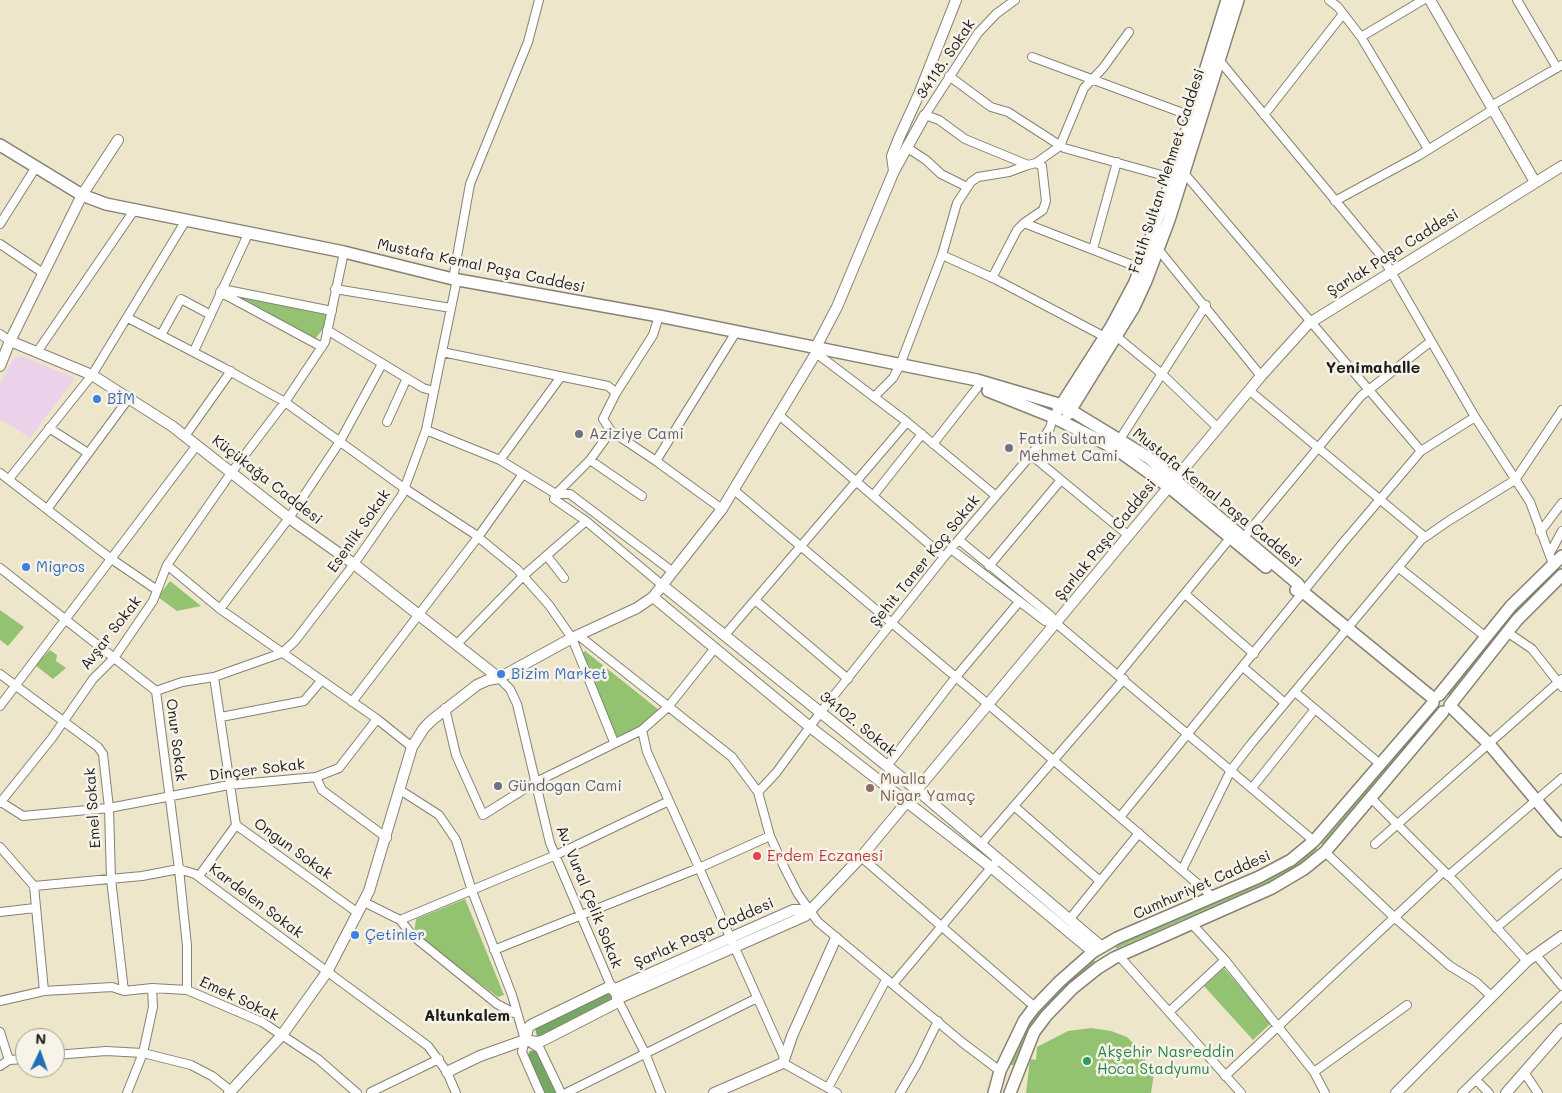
<!DOCTYPE html>
<meta charset="utf-8">
<style>
body{margin:0}
#map{position:relative;width:1562px;height:1093px;overflow:hidden;background:#eee6cb;font-family:Mali,sans-serif}
canvas{display:block}
.north{position:absolute;left:15px;top:1028px;width:50px;height:50px;box-sizing:border-box;background:#f7f3e8;border:1px solid #9f9d96;border-radius:50%;rotate:3deg;font-size:14px;font-weight:700;line-height:20px;text-align:center;color:#1c1c1c}
.north::after{content:'';display:block;margin:auto;width:18px;height:22px;background:#1f6fb2;clip-path:polygon(50% 0,100% 100%,50% 72%,0 100%)}
</style>
<div id="map">
<canvas width="1562" height="1093"></canvas>
<div class="north">N</div>
</div>
<script>
const c = document.querySelector('canvas').getContext('2d');
c.lineJoin = 'round';
function paint(path, color) {
  c.fillStyle = color;
  c.fill(path, 'evenodd');
}
function poly(rows) {
  const path = new Path2D();
  for (const r of rows) {
    path.moveTo(r[0], r[1]);
    for (let i = 2; i < r.length; i += 2) path.lineTo(r[i], r[i + 1]);
  }
  return path;
}
function stroke(path, color, width, dash) {
  c.strokeStyle = color;
  c.lineWidth = width;
  c.lineCap = dash ? 'butt' : 'round';
  c.setLineDash(dash || []);
  c.stroke(path);
}
function write(font, color, halo, rows, align = 'center') {
  c.font = font + ' Mali,sans-serif';
  c.lineWidth = 5;
  c.setLineDash([]);
  c.textBaseline = 'middle';
  c.strokeStyle = halo;
  c.fillStyle = color;
  for (const [text, x, y, turn = 0] of rows) {
    c.save();
    c.translate(x, y);
    c.rotate((+turn || 0) * Math.PI / 180);
    c.textAlign = isNaN(turn) ? turn : align;
    if (halo) c.strokeText(text, 0, 0);
    c.fillText(text, 0, 0);
    c.restore();
  }
}
const built = poly([
 [21,356,75,378,30,438,0,419,0,384,13,359]
]);
const green = poly([
 [231,295,327,315,323,329,315,339],
 [1548,577,1552,579,1508,624,1450,695,1447,695,1505,621],
 [170,581,201,606,177,611,158,597],
 [0,610,24,627,8,646,0,640],
 [50,650,57,655,56,661,66,668,53,679,35,665],
 [585,651,659,710,641,727,616,737,580,654],
 [1429,714,1430,717,1394,763,1324,846,1321,844],
 [1315,846,1317,849,1306,860,1282,876,1116,949,1116,945,1282,872],
 [465,899,504,995,498,997,414,934,416,919],
 [1093,959,1095,962,1038,1016,1027,1033,1014,1065,1010,1065,1029,1019,1043,1004],
 [1224,968,1271,1023,1253,1040,1204,986],
 [1091,1028,1111,1031,1127,1037,1138,1048,1146,1061,1148,1072,1154,1073,1151,1093,1026,1093,1030,1059,1036,1060,1037,1047,1068,1031]
]);
const forest = poly([
 [609,992,613,1000,541,1037,537,1036,535,1028],
 [537,1050,557,1093,543,1093,527,1056,530,1051]
]);
const minor = poly([
 [1015,0,996,14,978,33,925,115,939,120,965,139,1028,165],
 [1329,0,1338,7,1361,37,1428,149],
 [1517,0,1557,68],
 [1361,37,1423,0],
 [1032,57,1191,116],
 [1219,60,1383,258,1475,417,1530,502,1553,564],
 [949,76,991,107,1008,112,1064,148,1172,178],
 [1491,106,1562,65],
 [1264,115,1343,14],
 [906,147,926,160,941,174,967,187],
 [1036,163,1060,146,1084,88,1103,68,1129,32],
 [1184,173,1421,451],
 [1335,201,1418,156,1494,109],
 [0,224,36,167],
 [0,244,43,273],
 [1093,249,1117,162],
 [1158,249,1261,376],
 [942,255,995,279,1105,337],
 [992,278,1017,230,1024,223,1140,268],
 [453,279,470,184,528,42,539,0],
 [222,289,332,311],
 [335,289,451,308],
 [220,292,322,347],
 [128,318,224,368,285,402,404,488,473,533,517,569,549,605,572,638,614,742],
 [327,330,423,388,434,391],
 [0,334,10,341],
 [161,335,181,299,209,314],
 [1116,336,1162,374,1218,428],
 [194,351,249,232],
 [37,352,135,209],
 [442,352,608,386,616,393,603,419,611,431,656,461,722,509],
 [816,353,907,422,996,496],
 [1250,391,1425,537],
 [616,393,653,335,659,316],
 [874,397,893,378,900,365,942,255,957,203,971,182,978,177,1009,172,1028,165,1036,163,1042,166,1046,201,1043,210,1024,223],
 [779,415,944,557],
 [387,422,407,378],
 [49,428,88,453],
 [426,430,500,460,556,494,554,499,586,521,662,585],
 [185,436,231,371],
 [1120,439,1206,305],
 [933,444,977,388],
 [1031,455,1129,536],
 [500,460,560,378],
 [590,460,642,496],
 [656,461,736,332],
 [0,473,110,558,157,590],
 [9,479,92,375,186,220],
 [734,490,989,705,1213,897],
 [556,494,570,494,673,572],
 [556,494,590,460,611,431],
 [873,496,922,434],
 [48,508,129,398],
 [1540,532,1562,503],
 [1244,537,1361,396,1430,342],
 [951,549,1045,621,1057,624,1050,615,959,540],
 [1550,553,1562,531],
 [547,556,564,578],
 [167,565,220,609,377,719,412,747],
 [989,566,1061,480],
 [1398,567,1486,637],
 [0,568,156,691,179,869,187,946,187,990],
 [1185,594,1254,654],
 [755,600,848,679],
 [220,609,289,518,339,443,382,364],
 [1057,624,1314,841],
 [1507,632,1532,649,1562,687],
 [578,635,732,757,758,792,770,836,785,869,798,894,818,922,963,1043,1000,1071],
 [724,636,907,422],
 [456,645,523,576,586,521],
 [1243,667,1285,703],
 [0,674,98,747,103,754,109,808,111,879,124,991],
 [1118,675,1231,537],
 [214,677,236,825,358,913],
 [499,678,510,689,517,704,550,843,611,986,645,1053,661,1093],
 [156,691,182,682,214,677,282,653,295,641,354,564,402,495,419,449,426,430,457,279],
 [1295,692,1380,764],
 [352,702,478,537,523,474],
 [0,706,197,445],
 [445,708,456,755,483,815,534,783,642,730,668,707,715,648],
 [221,717,304,701,321,681],
 [642,730,647,752,784,1057],
 [887,766,955,678,1019,602],
 [316,777,322,790,387,838],
 [1252,788,1315,709],
 [400,790,439,815,456,840,472,891,512,995,525,1040,522,1052,540,1093],
 [758,792,776,773,820,713,944,557,1031,455,1050,428,1053,417],
 [1371,798,1455,882,1527,961],
 [1,802,23,816,109,808,229,785,316,777,339,768,377,719],
 [0,803,52,738,93,679,114,658,153,601,167,565,231,473,285,402,325,342,344,252],
 [1014,806,1100,881],
 [1120,817,1342,544,1421,451,1475,417],
 [981,844,1124,679],
 [1375,844,1562,679],
 [0,847,34,886,142,876,179,869,195,874,428,1046,447,1072,456,1093],
 [1325,852,1394,917,1450,966,1476,982,1491,996],
 [861,857,1035,1007],
 [1182,870,1231,770,1251,744,1421,540,1450,520,1515,480,1562,410],
 [199,876,236,825],
 [1448,876,1562,778],
 [34,886,44,991],
 [364,902,400,920,413,936,497,1004,518,1015],
 [0,912,35,908],
 [400,920,556,855,669,801],
 [1069,920,1139,833],
 [1192,924,1225,960,1314,1072,1325,1093],
 [1496,928,1562,873],
 [494,950,699,868,770,836],
 [1536,955,1562,986],
 [1120,957,1241,1093],
 [893,984,995,863],
 [0,1001,44,991,112,987,124,991,152,988,187,990,262,1022,318,1059,357,1093],
 [1169,1012,1225,960],
 [0,1032,9,1060],
 [529,1042,540,1049,561,1093],
 [55,1055,106,1051,143,1053,191,1065,212,1076,231,1091],
 [783,1063,837,1093],
 [0,1066,9,1060,25,1059],
 [1314,1072,1407,1005],
 [1524,1072,1538,1093],
 [1225,1076,1444,871],
 [1476,1080,1489,1093],
 [828,1088,886,980],
 [371,1092,439,1059],
 [127,1093,143,1053,153,1007,152,988],
 [566,1093,757,998],
 [900,1093,917,1064,938,1021],
 [1462,1093,1562,995]
]);
const tertiary = poly([
 [1430,0,1535,182],
 [894,171,892,156,899,138,919,94,956,0],
 [10,341,92,375,172,426,289,518,354,564,499,678],
 [0,366,10,341,82,195,118,140],
 [662,585,917,790,1102,947],
 [653,597,810,727,992,868,1093,952],
 [613,990,793,910,809,910],
 [617,999,805,916,861,857,1261,376,1308,324,1562,166],
 [525,1040,528,1028,531,1025,611,986],
 [447,1072,480,1056,525,1040,536,1042,542,1041,618,1002],
 [229,1093,282,1035,327,972,369,891,412,747,424,728,432,720,477,685,488,680,499,678,572,638,637,608,653,597,722,509,816,353,816,347,837,307,894,171,925,115],
 [714,1093,783,1063,792,1036,836,938],
 [1396,1093,1527,961,1562,936],
 [1506,1093,1562,1029]
]);
const secondary = poly([
 [0,145,82,195,106,204,344,252,453,279,659,316,977,380,1062,405,1149,458,1298,584,1303,592],
 [988,391,1053,417,1116,449,1169,487,1266,567],
 [1058,410,1111,327,1135,282,1172,178,1227,0],
 [1068,414,1134,307,1146,281,1169,220,1238,0],
 [1296,590,1303,592,1434,699],
 [1439,695,1511,606,1562,556],
 [1450,705,1517,620,1562,575],
 [1450,706,1489,744,1562,831],
 [994,1093,1000,1071,1024,1021,1033,1009,1059,982,1093,952,1117,938,1259,877,1291,860,1314,841,1433,703],
 [1010,1093,1034,1032,1046,1016,1073,988,1098,968,1114,958,1272,888,1304,869,1325,852,1443,712]
]);
const markers = [
 [97,399,5,"#3f7fe0"],
 [579,434,5,"#6b7280"],
 [1009,448,5,"#6b7280"],
 [26,567,5,"#3f7fe0"],
 [501,674,5,"#3f7fe0"],
 [498,786,5,"#6b7280"],
 [870,788,5,"#8d6e63"],
 [757,856,5,"#e0444e"],
 [355,935,5,"#3f7fe0"],
 [1087,1061,5,"#2e9e5b"]
];
const streetNames = [
 ["34118. Sokak",946,59,-56],
 ["Fatih Sultan Mehmet Caddesi",1167,171,-72],
 ["Şarlak Paşa Caddesi",1393,253,-32],
 ["Mustafa Kemal Paşa Caddesi",481,266,12],
 ["Küçükağa Caddesi",267,480,38],
 ["Mustafa Kemal Paşa Caddesi",1217,498,39],
 ["Esenlik Sokak",359,531,-55],
 ["Şarlak Paşa Caddesi",1106,540,-51],
 ["Şehit Taner Koç Sokak",925,561,-51],
 ["Avşar Sokak",111,633,-52],
 ["34102. Sokak",858,724,39],
 ["Onur Sokak",176,740,83],
 ["Dinçer Sokak",257,770,-7],
 ["Emel Sokak",93,808,-94],
 ["Ongun Sokak",293,849,36],
 ["Cumhuriyet Caddesi",1202,885,-24],
 ["Av. Vural Çelik Sokak",589,897,68],
 ["Kardelen Sokak",256,901,37],
 ["Şarlak Paşa Caddesi",704,933,-24],
 ["Emek Sokak",239,999,25]
];
const shopNames = [
 ["BİM",107,399],
 ["Migros",36,567],
 ["Bizim Market",511,674],
 ["Çetinler",365,935]
];
const worshipNames = [
 ["Aziziye Cami",589,434],
 ["Fatih Sultan",1019,439],
 ["Mehmet Cami",1019,456],
 ["Gündogan Cami",508,786]
];
const educationNames = [
 ["Mualla",880,779],
 ["Nigar Yamaç",880,796]
];
const healthNames = [
 ["Erdem Eczanesi",767,856]
];
const leisureNames = [
 ["Akşehir Nasreddin",1097,1052],
 ["Hoca Stadyumu",1097,1069]
];
const neighbourhoodNames = [
 ["Yenimahalle",1373,368],
 ["Altunkalem",467,1016]
];
paint(built, '#ecd1ea');
paint(green, '#93c271');
paint(forest, '#76a863');
stroke(minor, '#858174', 10);
stroke(tertiary, '#858174', 12);
stroke(secondary, '#858174', 14);
stroke(minor, '#fff', 8);
stroke(tertiary, '#fff', 10);
stroke(secondary, '#fff', 11);
for (const [x, y, r, color] of markers) {
  const dot = new Path2D();
  dot.arc(x, y, r, 0, 2 * Math.PI);
  c.fillStyle = color;
  c.fill(dot);
  stroke(dot, '#f7f3e8', 2);
}
write('15px', '#1c1c1c', '#f7f3e8', streetNames);
write('15px', '#366cbe', '#f7f3e8', shopNames, 'left');
write('15px', '#5b616d', '#f7f3e8', worshipNames, 'left');
write('15px', '#785e54', '#f7f3e8', educationNames, 'left');
write('15px', '#be3a42', '#f7f3e8', healthNames, 'left');
write('15px', '#27864d', '#f7f3e8', leisureNames, 'left');
write('bold 16px', '#1c1c1c', '#f7f3e8', neighbourhoodNames);
</script>
